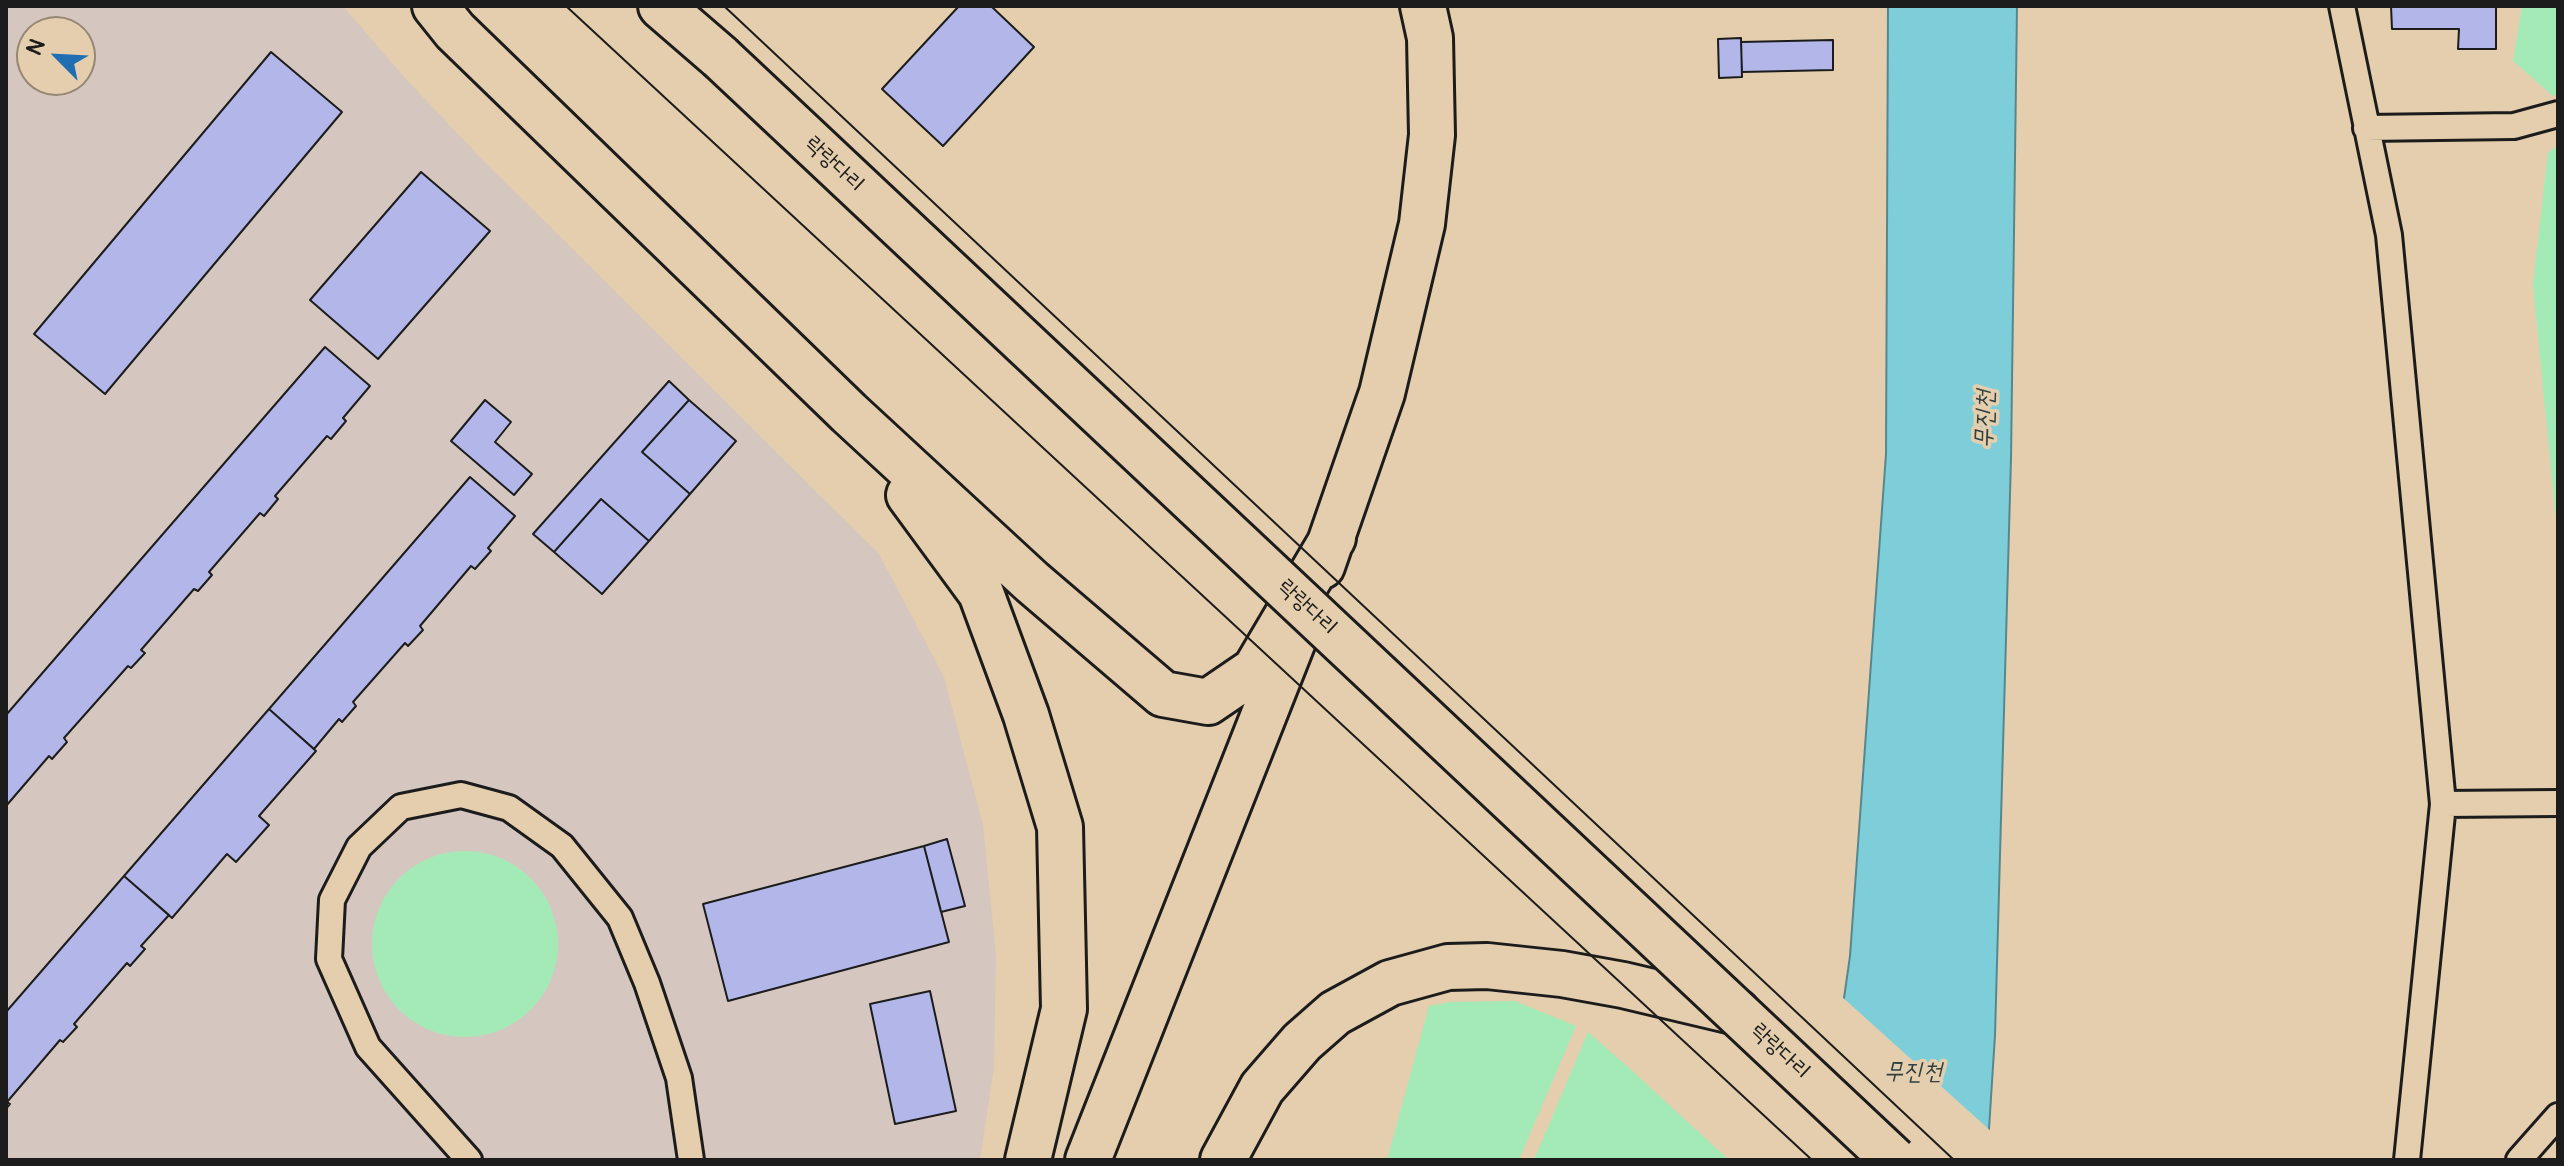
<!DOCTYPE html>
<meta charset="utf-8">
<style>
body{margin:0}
#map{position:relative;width:2564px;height:1166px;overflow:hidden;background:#e4cead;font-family:Pangolin,sans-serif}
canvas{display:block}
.frame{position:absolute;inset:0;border:8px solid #1c1c1c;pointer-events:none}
.north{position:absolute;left:16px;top:16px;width:80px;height:80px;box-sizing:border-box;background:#e4cead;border:2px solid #948773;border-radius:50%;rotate:294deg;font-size:22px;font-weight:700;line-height:32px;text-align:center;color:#1c1c1c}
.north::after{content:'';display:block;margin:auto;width:28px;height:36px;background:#1f6fb2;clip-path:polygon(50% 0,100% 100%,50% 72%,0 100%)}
</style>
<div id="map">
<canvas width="2564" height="1166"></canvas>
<div class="frame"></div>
<div class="north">N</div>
</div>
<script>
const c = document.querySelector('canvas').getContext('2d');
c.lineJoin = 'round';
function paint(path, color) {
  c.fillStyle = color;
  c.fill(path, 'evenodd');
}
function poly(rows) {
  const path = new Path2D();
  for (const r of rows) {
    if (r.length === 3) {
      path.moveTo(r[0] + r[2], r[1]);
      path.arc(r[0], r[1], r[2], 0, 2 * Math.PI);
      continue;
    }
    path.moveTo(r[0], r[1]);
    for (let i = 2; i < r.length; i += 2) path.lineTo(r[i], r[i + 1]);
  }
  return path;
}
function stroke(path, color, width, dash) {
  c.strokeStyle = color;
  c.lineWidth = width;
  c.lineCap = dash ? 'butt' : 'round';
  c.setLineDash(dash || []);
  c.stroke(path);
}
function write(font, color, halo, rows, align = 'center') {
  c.font = font + ' Pangolin,"Poor Story",sans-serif';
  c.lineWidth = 7;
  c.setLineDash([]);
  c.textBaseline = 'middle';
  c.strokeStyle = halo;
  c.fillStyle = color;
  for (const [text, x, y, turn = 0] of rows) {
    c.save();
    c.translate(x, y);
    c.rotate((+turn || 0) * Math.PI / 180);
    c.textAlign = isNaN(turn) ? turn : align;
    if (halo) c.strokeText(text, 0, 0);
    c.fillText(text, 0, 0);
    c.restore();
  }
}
const built = poly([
 [6,6,343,6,406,79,477,154,879,554,944,677,983,825,996,955,994,1067,980,1160,6,1160],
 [32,32,80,32,80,80,32,80]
]);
const green = poly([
 [2522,6,2558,6,2558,94,2553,96,2513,61],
 [2558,146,2558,541,2533,285,2548,152],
 [465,944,93],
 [1515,1001,1576,1026,1519,1160,1387,1160,1429,1006,1450,1002],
 [1588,1032,1627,1066,1729,1160,1534,1160]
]);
const water = poly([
 [1888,6,2017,6,2011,458,1995,1035,1987,1160,1821,1160,1850,956,1886,454,1888,6]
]);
const pier = poly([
 [1840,995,1993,1133,1991,1160,1816,1160]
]);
const building = poly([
 [959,6,991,6,1034,47,943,146,882,89,959,6],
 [2391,6,2496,7,2496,49,2458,49,2459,29,2392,29,2391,6],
 [1741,38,1742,77,1719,78,1718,39,1741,38],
 [1833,40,1833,70,1742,72,1741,42,1833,40],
 [271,52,342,112,105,394,34,334,271,52],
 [421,172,490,231,378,359,310,300,421,172],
 [325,347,370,386,343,418,346,421,331,439,327,436,275,496,278,499,264,516,260,513,209,572,212,575,198,591,194,589,141,650,145,653,131,668,128,666,64,738,67,742,52,759,49,756,6,806,6,715,325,347],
 [669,381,689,400,642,452,690,494,649,541,601,499,554,552,533,534,669,381],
 [485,400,511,422,495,442,532,474,514,495,451,441,485,400],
 [689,400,736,441,690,494,642,452,689,400],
 [470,477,515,516,488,548,491,551,475,569,471,566,420,626,423,630,408,646,405,643,353,702,356,706,342,722,339,719,314,749,269,709,470,477],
 [601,499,649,541,602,594,554,552,601,499],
 [269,709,316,751,259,816,269,825,236,862,227,854,172,918,124,876,269,709],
 [947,839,965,906,941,912,924,846,947,839],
 [924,846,949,942,728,1001,703,904,924,846],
 [124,876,169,915,141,946,145,949,130,966,127,963,74,1024,77,1027,63,1042,60,1040,7,1102,10,1104,6,1109,6,1012,124,876],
 [930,991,956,1111,895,1124,870,1004,930,991]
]);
const service = poly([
 [2342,6,2389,235,2443,804,2407,1160],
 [2366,128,2514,126,2558,114],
 [2443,804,2558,803],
 [469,1160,368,1047,329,959,332,900,359,847,401,807,461,795,509,808,562,846,620,918,647,983,679,1078,691,1160],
 [2519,1160,2558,1116]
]);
const primary = poly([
 [435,6,455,31,849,413,1032,582,1163,694,1208,702,1255,670,1333,538],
 [661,6,720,57],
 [909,495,981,593,1026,715,1060,827,1064,1009,1028,1160],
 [1322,566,1382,393,1422,224,1432,135,1430,38,1423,6],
 [1088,1160,1293,641],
 [1223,1160,1262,1088,1302,1042,1335,1013,1390,983,1448,967,1487,966,1562,974,1623,985,1737,1012]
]);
const tram = poly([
 [566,6,1812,1160],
 [724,6,1954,1160]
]);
const primaryBridge = poly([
 [720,57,1894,1160]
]);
const streetNames = [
 ["락랑다리",834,165,43],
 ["락랑다리",1307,608,43],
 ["락랑다리",1780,1052,43]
];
const waterNames = [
 ["무진천",1986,419,-88],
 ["무진천",1913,1073]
];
paint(built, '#d5c7bf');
paint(green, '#a4eab7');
paint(water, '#7eceda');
stroke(water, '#57878e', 2);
paint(pier, '#e4cead');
paint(building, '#b2b6e8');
stroke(building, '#1c1c1c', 2);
stroke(service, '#1c1c1c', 30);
stroke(primary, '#1c1c1c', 50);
stroke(service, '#e4cead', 24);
stroke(primary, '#e4cead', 44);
stroke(tram, '#1c1c1c', 2);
stroke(primaryBridge, '#1c1c1c', 50, []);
stroke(primaryBridge, '#e4cead', 44);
write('22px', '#1c1c1c', '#e4cead', streetNames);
write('italic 24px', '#304042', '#e4cead', waterNames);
</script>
